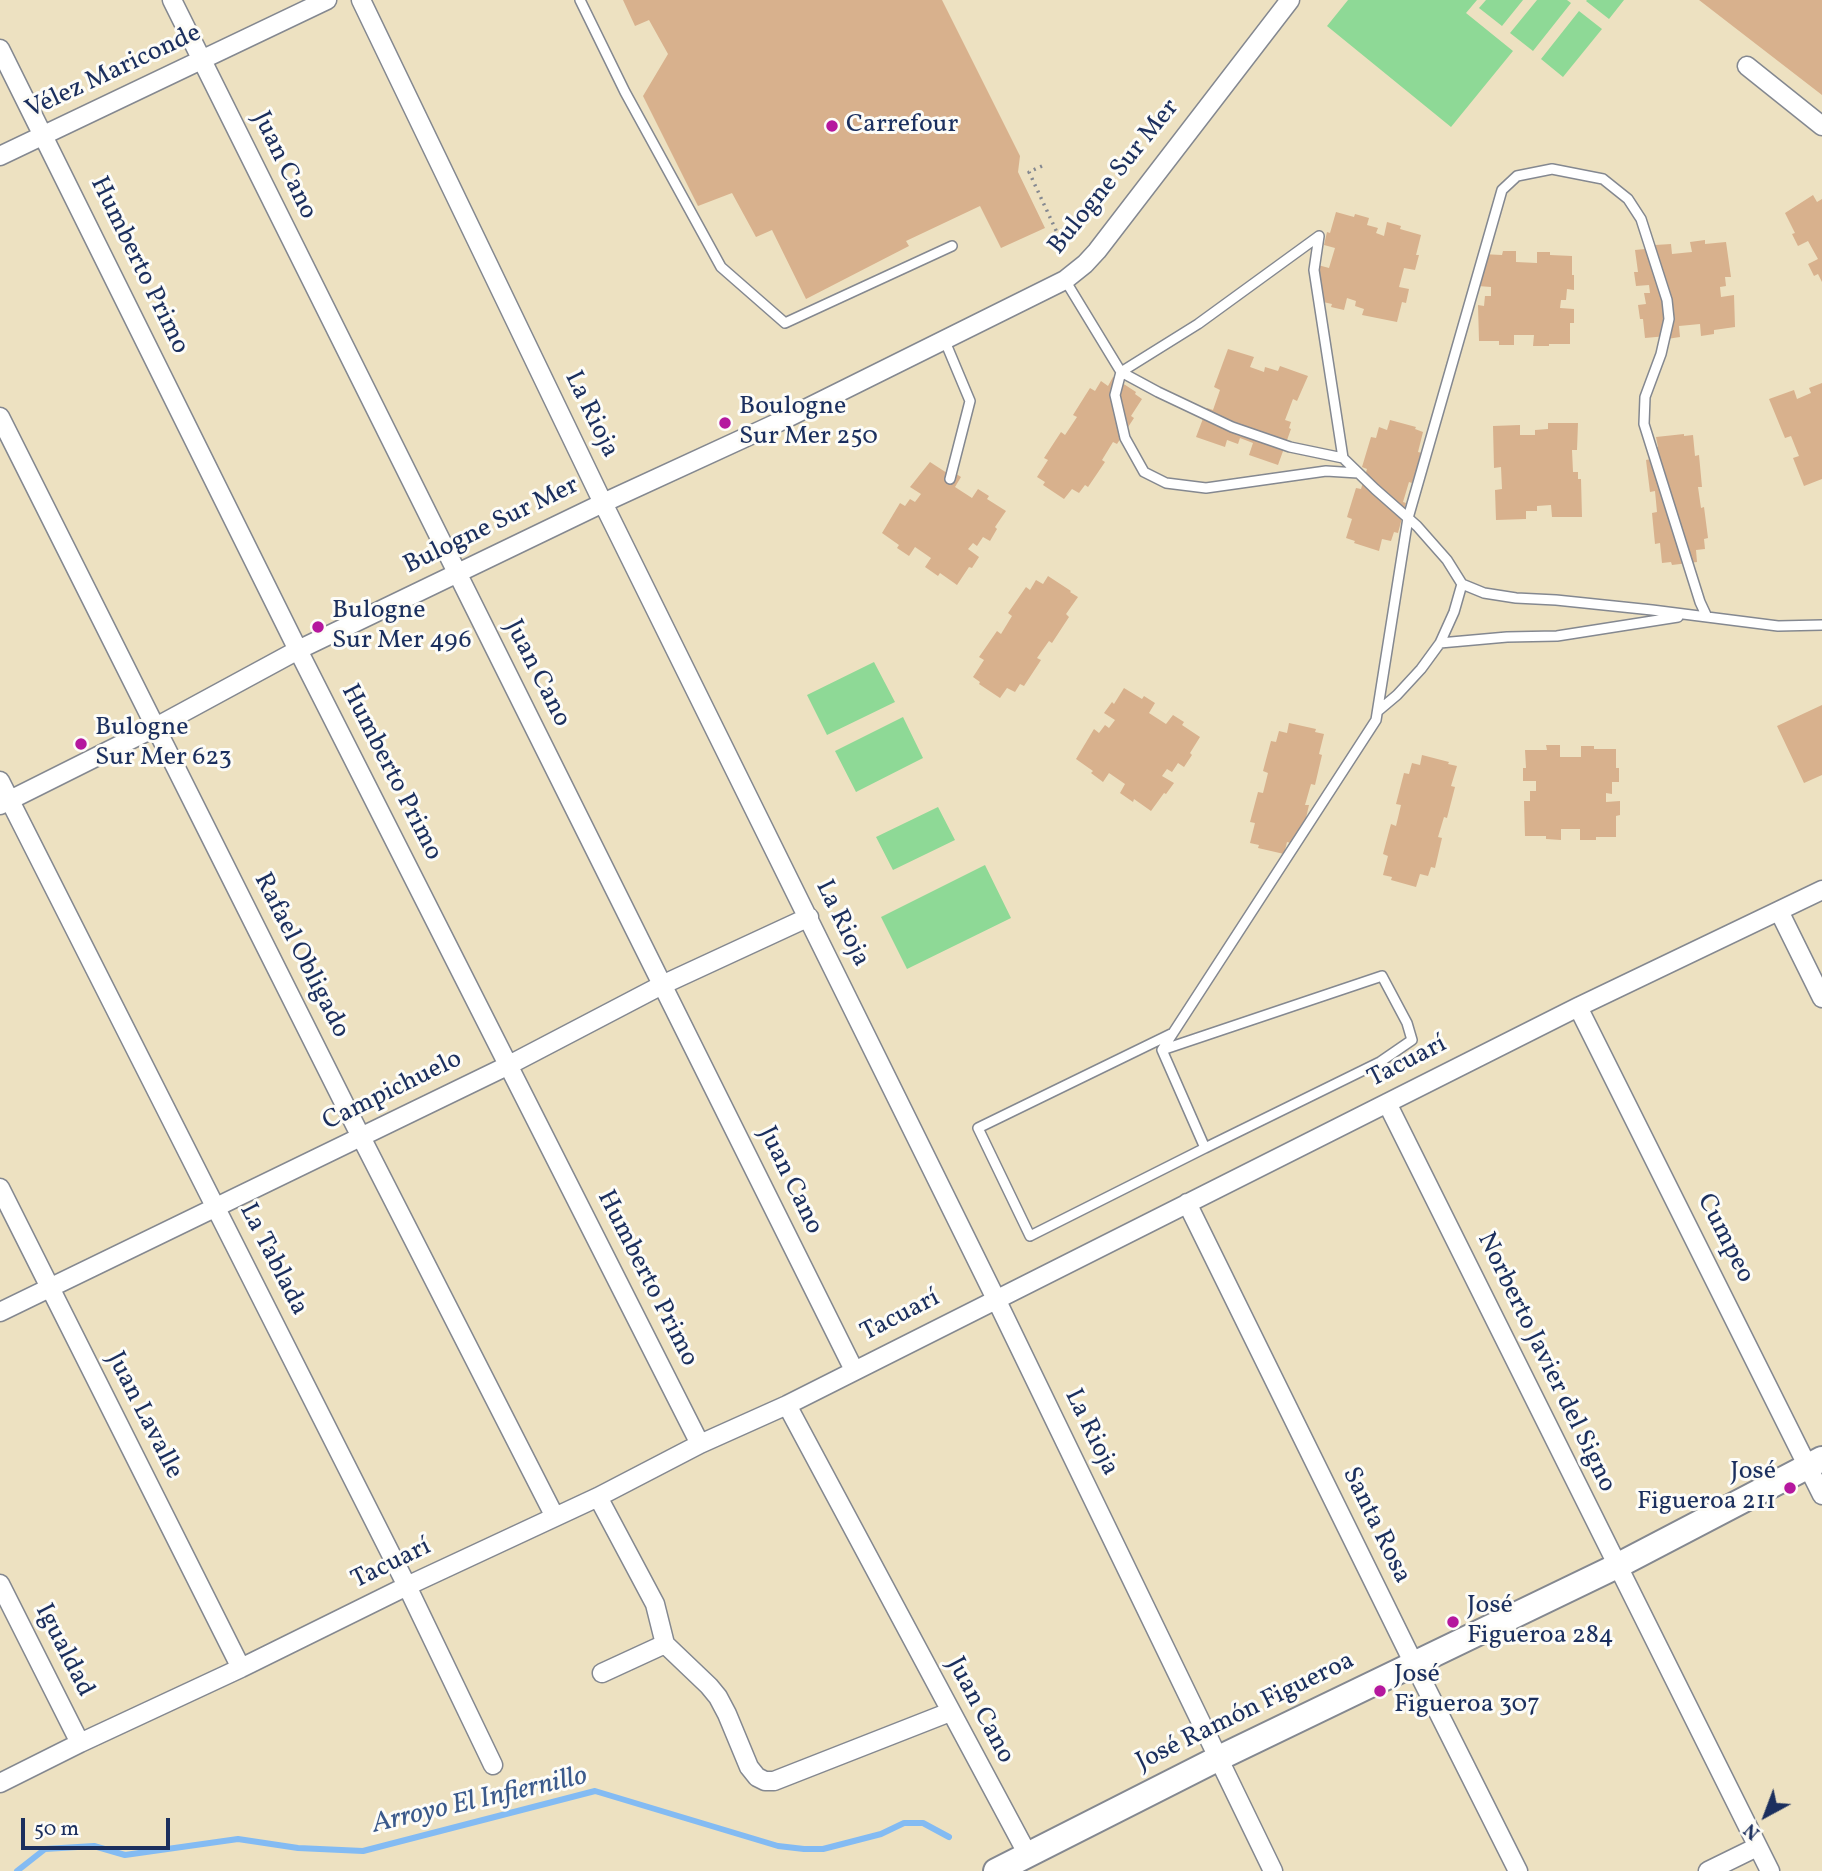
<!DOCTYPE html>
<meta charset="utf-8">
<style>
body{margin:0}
#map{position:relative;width:1822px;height:1871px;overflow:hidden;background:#ede1c1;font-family:Vollkorn,serif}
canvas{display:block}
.north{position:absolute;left:1731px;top:1780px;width:70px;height:70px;-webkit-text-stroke:5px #fdfcf7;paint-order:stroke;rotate:221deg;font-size:19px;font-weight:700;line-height:28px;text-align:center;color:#1b2f5e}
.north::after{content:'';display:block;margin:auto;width:24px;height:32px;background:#1b2f5e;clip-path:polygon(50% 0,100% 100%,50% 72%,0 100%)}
.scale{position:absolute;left:21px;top:1818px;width:149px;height:32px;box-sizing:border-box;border:4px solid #1b2f5e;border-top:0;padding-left:9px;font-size:21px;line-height:24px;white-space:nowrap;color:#1b2f5e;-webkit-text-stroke:5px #fdfcf7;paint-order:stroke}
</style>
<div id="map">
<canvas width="1822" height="1871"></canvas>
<div class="north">N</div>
<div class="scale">50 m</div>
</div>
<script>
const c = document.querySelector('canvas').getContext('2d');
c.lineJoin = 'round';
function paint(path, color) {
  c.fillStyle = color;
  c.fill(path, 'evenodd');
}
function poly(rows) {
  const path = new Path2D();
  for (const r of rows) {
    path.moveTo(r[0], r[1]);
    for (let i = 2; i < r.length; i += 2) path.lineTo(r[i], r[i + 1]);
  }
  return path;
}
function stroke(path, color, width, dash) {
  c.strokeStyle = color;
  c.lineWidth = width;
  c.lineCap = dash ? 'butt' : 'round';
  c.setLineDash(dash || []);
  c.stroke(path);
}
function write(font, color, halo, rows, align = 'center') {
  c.font = font + ' Vollkorn,serif';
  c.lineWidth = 6;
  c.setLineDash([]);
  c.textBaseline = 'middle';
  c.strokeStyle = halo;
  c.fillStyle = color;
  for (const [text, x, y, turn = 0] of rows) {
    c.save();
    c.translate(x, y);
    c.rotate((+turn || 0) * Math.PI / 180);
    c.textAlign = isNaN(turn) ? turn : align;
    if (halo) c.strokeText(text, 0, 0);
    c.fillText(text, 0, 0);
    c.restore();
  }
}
const green = poly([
 [1348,0,1477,0,1466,13,1513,51,1451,127,1327,26],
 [1486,0,1523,0,1502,26,1479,8],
 [1537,0,1567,0,1571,3,1533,51,1510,33],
 [1587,0,1624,0,1609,19,1586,1],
 [1579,11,1602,29,1563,77,1541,59],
 [874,662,895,702,827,735,807,695],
 [903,717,923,758,856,792,835,751],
 [938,807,955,840,893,870,876,837],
 [985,865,1011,918,907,969,881,917]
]);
const stream = poly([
 [17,1871,45,1849,94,1846,125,1855,238,1839,298,1848,363,1851,595,1791,778,1846,804,1849,823,1849,881,1834,904,1823,923,1823,949,1837]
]);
const building = poly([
 [623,0,942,0,1020,156,1018,172,1045,228,1001,248,980,206,906,241,909,246,806,299,772,230,756,237,732,193,698,206,643,96,668,54,649,20,635,26],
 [1699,0,1822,0,1822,95],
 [1813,195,1817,202,1822,199,1822,282,1818,274,1814,276,1808,264,1818,259,1808,241,1798,246,1792,234,1795,233,1785,213],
 [1336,212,1354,217,1355,214,1369,218,1367,225,1378,228,1376,233,1384,236,1387,222,1401,226,1400,229,1421,235,1416,255,1419,255,1415,270,1404,268,1399,287,1409,289,1406,303,1402,302,1397,322,1362,315,1364,309,1355,306,1356,301,1347,298,1344,310,1331,307,1332,304,1314,300,1319,279,1318,265,1329,268,1335,248,1324,245,1327,232,1330,233],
 [1705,240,1705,244,1726,242,1731,277,1725,277,1726,286,1720,287,1721,297,1734,295,1735,327,1714,330,1714,334,1701,336,1700,324,1679,326,1680,337,1667,339,1667,336,1645,338,1643,319,1640,319,1638,305,1646,304,1644,293,1650,293,1649,285,1636,286,1634,272,1638,272,1635,250,1655,248,1655,245,1671,244,1672,254,1692,252,1690,242],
 [1503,251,1516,251,1516,262,1537,263,1537,252,1550,252,1550,255,1572,256,1572,275,1574,275,1574,290,1567,289,1566,300,1561,300,1560,308,1574,309,1574,323,1570,323,1570,344,1549,344,1549,346,1533,346,1534,335,1514,335,1514,345,1499,345,1499,341,1479,341,1478,305,1484,306,1485,296,1491,296,1491,287,1478,286,1481,254,1502,255],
 [1228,349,1254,357,1250,367,1264,372,1265,367,1278,371,1280,366,1308,376,1297,401,1293,399,1285,420,1291,422,1289,428,1291,429,1278,465,1249,455,1253,443,1240,438,1238,444,1227,440,1225,447,1196,437,1207,408,1213,410,1220,390,1214,387],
 [1113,377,1136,392,1135,394,1142,399,1131,416,1134,418,1117,444,1113,442,1102,460,1105,462,1088,487,1085,485,1079,493,1072,489,1064,499,1043,485,1045,482,1037,477,1048,460,1044,458,1061,432,1065,435,1077,417,1073,415,1090,388,1095,391,1101,381,1108,386],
 [1822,383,1822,479,1804,486,1793,458,1799,456,1791,436,1785,438,1769,399,1794,390,1797,399,1811,393,1809,388],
 [1390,420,1416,427,1415,429,1423,432,1418,452,1422,453,1412,483,1409,482,1403,502,1406,503,1398,533,1394,532,1391,541,1382,539,1379,551,1354,543,1355,541,1346,538,1352,519,1347,517,1356,488,1361,489,1367,469,1362,467,1371,437,1376,438,1379,427,1387,430],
 [1548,423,1578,423,1577,450,1572,450,1573,472,1578,472,1578,479,1581,479,1582,517,1552,517,1551,505,1537,506,1537,511,1526,511,1526,519,1496,520,1495,490,1502,489,1501,467,1494,468,1493,426,1520,425,1520,435,1535,435,1535,430,1548,429],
 [1684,434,1684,436,1693,435,1695,456,1699,455,1702,487,1698,487,1701,508,1704,507,1708,538,1704,539,1705,549,1696,550,1697,562,1672,565,1671,562,1662,563,1660,543,1655,544,1652,513,1657,512,1655,491,1650,492,1646,460,1651,459,1650,448,1658,447,1656,437],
 [930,462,947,473,950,470,961,477,955,487,972,498,978,489,989,496,987,499,1006,511,995,527,997,529,990,541,983,537,977,546,973,543,968,549,979,557,972,568,969,567,957,585,940,573,938,576,925,567,931,558,915,547,909,556,897,548,899,545,882,533,900,503,905,506,910,499,915,502,921,494,910,487],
 [1048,576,1071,591,1070,592,1078,597,1066,614,1069,617,1052,643,1049,641,1037,658,1041,660,1024,686,1020,684,1015,692,1007,688,1000,698,979,684,980,682,973,677,984,660,979,657,997,631,1001,634,1012,616,1008,613,1026,587,1030,590,1036,580,1043,584],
 [1124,688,1142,699,1144,696,1155,703,1149,713,1166,724,1173,715,1184,722,1182,725,1200,737,1190,753,1192,755,1184,767,1178,763,1172,772,1167,769,1162,776,1174,783,1166,794,1164,793,1151,811,1134,799,1133,802,1120,793,1125,784,1109,773,1103,782,1091,773,1093,771,1076,759,1094,729,1099,733,1105,725,1109,728,1115,720,1104,713,1112,702,1114,704],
 [1822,705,1822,775,1804,783,1777,726],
 [1289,723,1316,729,1315,732,1324,734,1319,754,1322,755,1315,785,1311,784,1305,805,1309,805,1302,835,1295,844,1287,842,1284,854,1258,848,1259,845,1250,843,1255,823,1250,822,1258,792,1263,793,1268,773,1263,771,1271,741,1276,742,1279,731,1287,733],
 [1546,745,1560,745,1560,757,1581,757,1581,746,1594,746,1594,749,1616,749,1616,768,1619,768,1619,782,1612,782,1612,794,1606,793,1606,802,1620,801,1620,815,1616,816,1616,837,1596,837,1596,840,1580,840,1580,829,1561,829,1561,840,1546,839,1546,836,1525,836,1524,801,1530,801,1530,791,1536,791,1536,781,1523,781,1523,768,1526,768,1525,750,1547,750],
 [1422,755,1449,762,1448,764,1457,766,1451,786,1455,787,1447,818,1444,817,1438,837,1442,838,1435,868,1431,867,1428,876,1420,874,1416,887,1391,880,1392,877,1383,875,1388,856,1383,854,1391,824,1396,826,1401,805,1396,804,1404,773,1409,774,1412,763,1420,765]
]);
const path = poly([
 [1042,166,1029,172,1067,254]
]);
const lane = poly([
 [580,0,625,92,721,267,785,323,952,246],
 [1065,280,1121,372,1198,324,1319,236,1314,270,1343,458,1375,489,1417,526,1447,560,1462,584,1484,593,1516,598,1556,600,1652,610,1778,626,1822,625],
 [944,339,970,401,950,479],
 [1343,458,1290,447,1232,427,1158,392,1121,372,1115,395,1125,438,1144,472,1166,483,1206,488,1326,471,1358,473],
 [1440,643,1507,637,1557,636,1678,617],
 [1378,711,1397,695,1421,669,1440,643,1454,612,1462,584],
 [1171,1034,978,1128,1030,1236,1205,1148],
 [1162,1050,1205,1148,1380,1062,1412,1040,1407,1023,1382,976,1162,1050,1376,720,1408,518,1502,190,1517,176,1552,169,1603,179,1628,199,1641,219,1667,300,1669,319,1661,354,1645,397,1644,424,1700,602,1707,617]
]);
const street = poly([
 [172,0,854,1370],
 [361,0,603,503,996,1299,1273,1871],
 [0,49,298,650,700,1444],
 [1747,66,1822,126],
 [0,156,327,0],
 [0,417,361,1137,555,1517],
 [0,781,407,1586,493,1765],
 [0,805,156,727,298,650,603,503,779,422,1065,280,1085,264,1097,251,1290,0],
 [1779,911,1822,998],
 [1578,1007,1822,1495],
 [1387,1103,1770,1871],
 [0,1188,241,1668],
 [1187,1203,1414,1664,1518,1871],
 [0,1312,509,1065,662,985,809,917],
 [787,1405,1028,1855],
 [598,1497,655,1604,665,1644,709,1686,718,1697,727,1714,749,1767,757,1777,765,1781,774,1781,950,1712],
 [0,1584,80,1743],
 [602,1673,665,1644],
 [0,1783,80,1743,241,1668,407,1586,598,1497,700,1444,787,1405,1578,1007,1822,890],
 [1708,1871,1757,1847]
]);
const secondary = poly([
 [996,1871,1219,1758,1617,1566,1822,1459]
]);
const markers = [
 [832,126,7,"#b5179e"],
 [725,423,7,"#b5179e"],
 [318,627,7,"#b5179e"],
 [81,744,7,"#b5179e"],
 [1790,1488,7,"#b5179e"],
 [1453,1622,7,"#b5179e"],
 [1380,1691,7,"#b5179e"]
];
const streetNames = [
 ["Vélez Mariconde",114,73,-25],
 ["Juan Cano",283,166,64],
 ["Bulogne Sur Mer",1115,178,-51],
 ["Humberto Primo",138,266,64],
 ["La Rioja",590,415,64],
 ["Bulogne Sur Mer",492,527,-26],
 ["Juan Cano",536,674,63],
 ["Humberto Primo",390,773,63],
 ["La Rioja",841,924,64],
 ["Rafael Obligado",300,956,63],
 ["Tacuarí",1408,1063,-27],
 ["Campichuelo",393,1092,-26],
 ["Juan Cano",789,1181,64],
 ["Cumpeo",1724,1239,63],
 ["La Tablada",272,1260,63],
 ["Humberto Primo",646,1279,63],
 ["Tacuarí",901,1317,-27],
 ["Norberto Javier del Signo",1545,1363,64],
 ["Juan Lavalle",143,1416,63],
 ["La Rioja",1090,1433,64],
 ["Santa Rosa",1375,1526,64],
 ["Tacuarí",392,1565,-26],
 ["Igualdad",63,1651,63],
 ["Juan Cano",979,1711,62],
 ["José Ramón Figueroa",1246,1713,-26]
];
const poiNames = [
 ["Carrefour",846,126],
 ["Boulogne",739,408],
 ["Sur Mer 250",739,438],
 ["Bulogne",332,612],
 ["Sur Mer 496",332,642],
 ["Bulogne",95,729],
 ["Sur Mer 623",95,759],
 ["José",1776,1473,"right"],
 ["Figueroa 211",1776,1503,"right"],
 ["José",1467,1607],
 ["Figueroa 284",1467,1637],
 ["José",1394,1676],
 ["Figueroa 307",1394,1706]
];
const waterNames = [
 ["Arroyo El Infiernillo",480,1802,-13]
];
paint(green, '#8ed996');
stroke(stream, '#83bbf3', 6);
paint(building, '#d8b18d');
stroke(lane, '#848890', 12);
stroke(street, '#848890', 21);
stroke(secondary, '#848890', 28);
stroke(path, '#848890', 3.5, [2, 5]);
stroke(lane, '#fff', 9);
stroke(street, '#fff', 18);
stroke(secondary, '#fff', 24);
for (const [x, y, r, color] of markers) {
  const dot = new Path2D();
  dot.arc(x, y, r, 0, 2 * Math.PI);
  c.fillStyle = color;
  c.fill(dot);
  stroke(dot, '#fdfcf7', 2.5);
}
write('26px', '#1b2f5e', '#fdfcf7', streetNames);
write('26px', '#1b2f5e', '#fdfcf7', poiNames, 'left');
write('italic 28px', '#3a598b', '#fdfcf7', waterNames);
</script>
